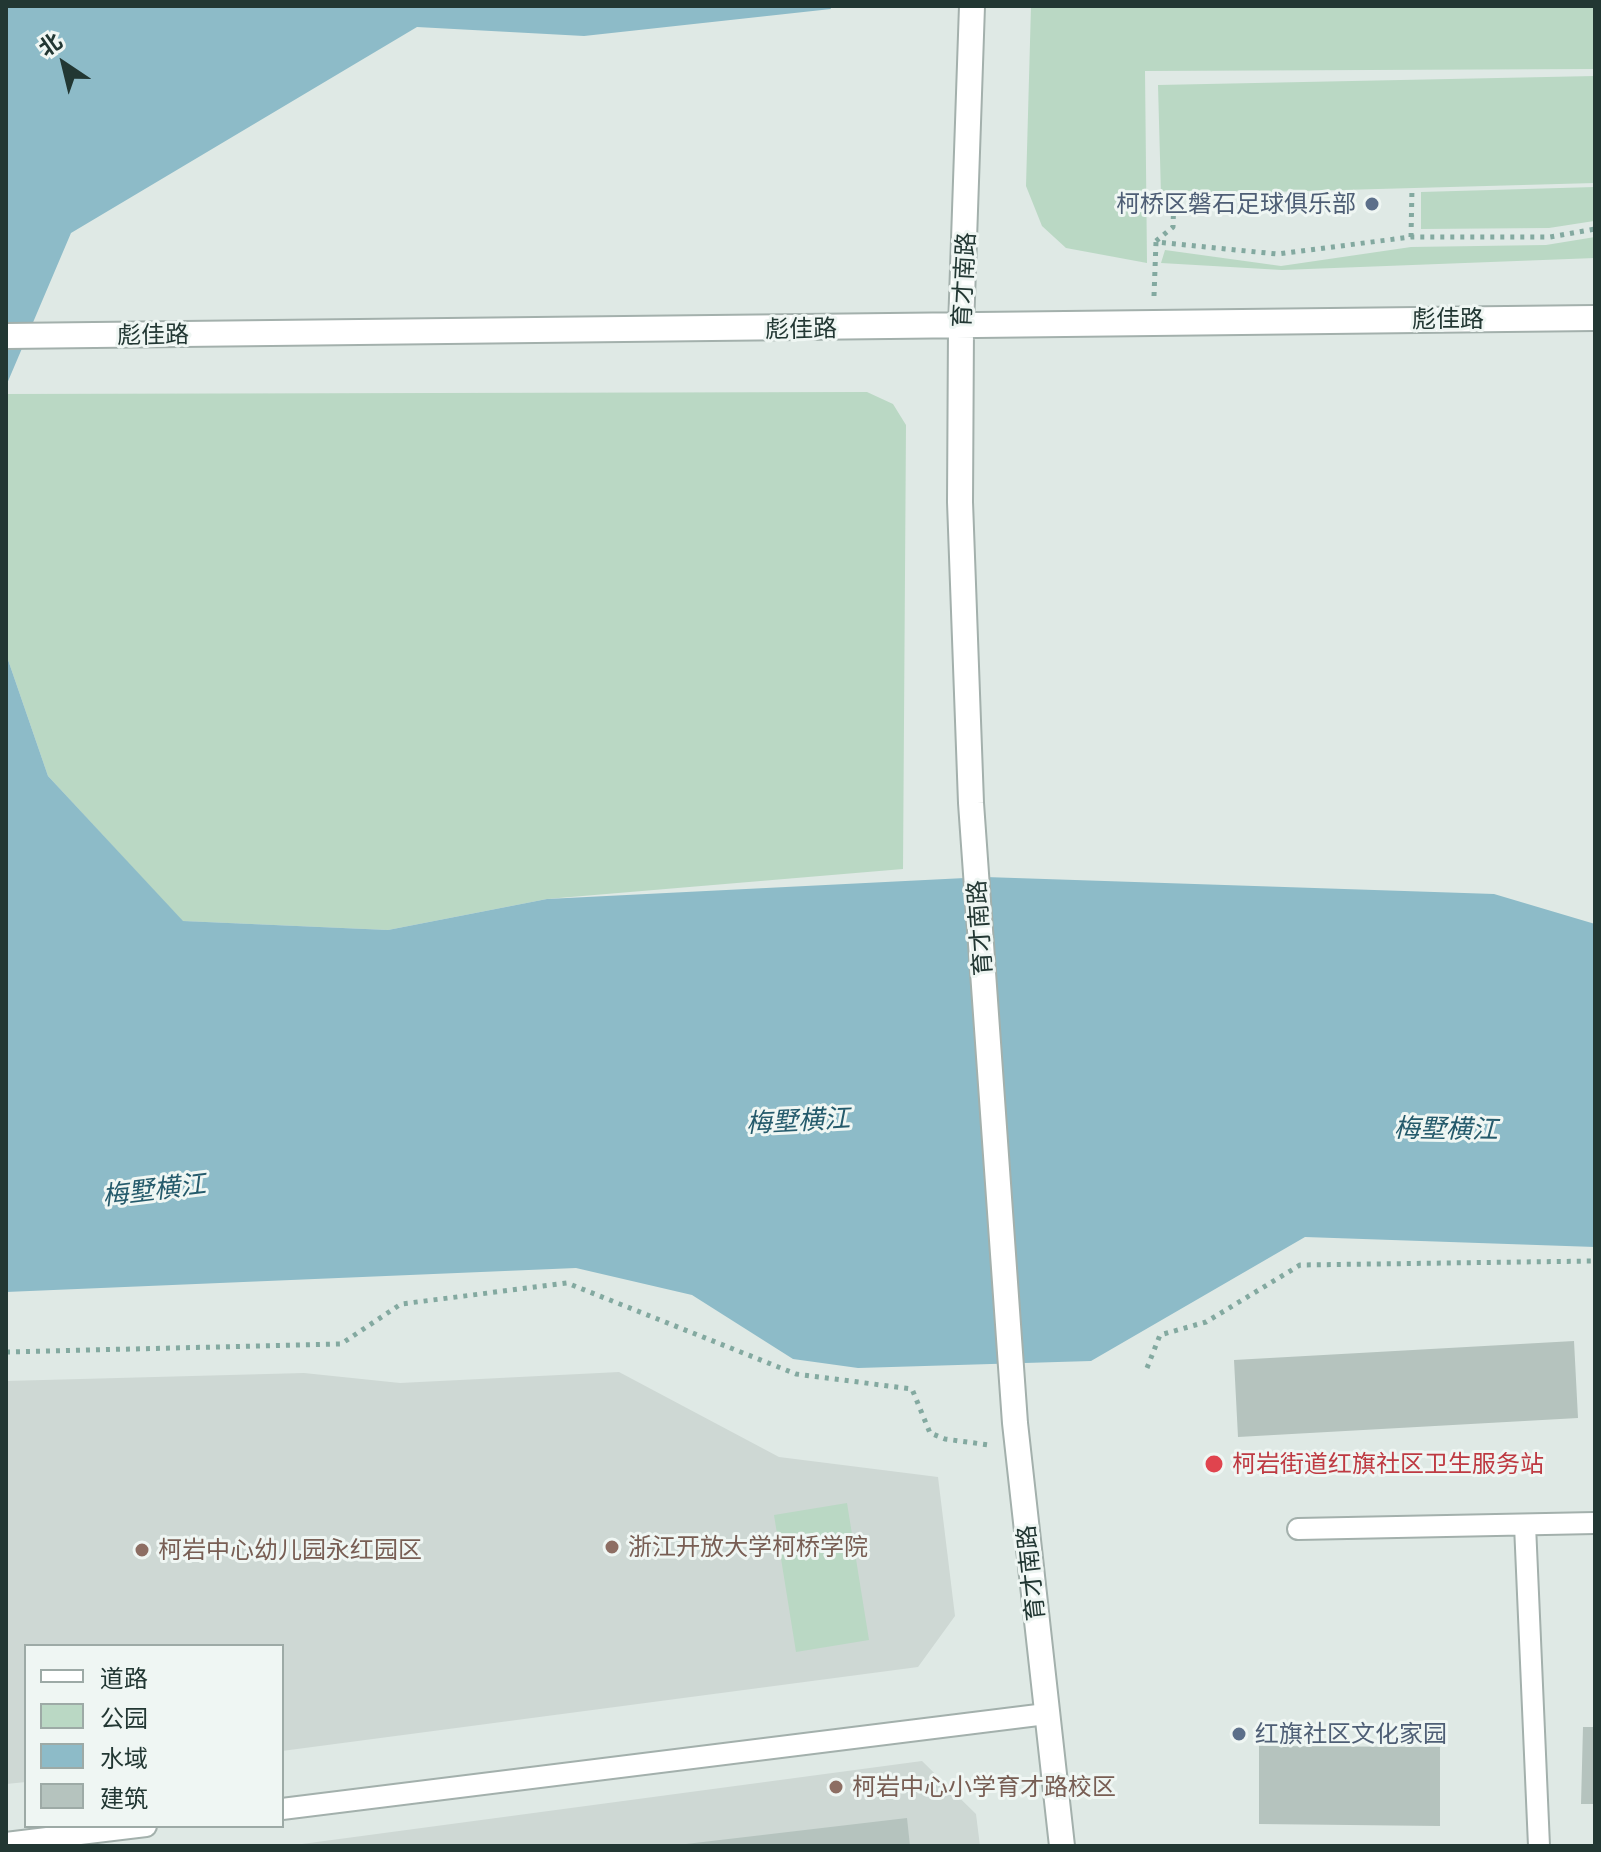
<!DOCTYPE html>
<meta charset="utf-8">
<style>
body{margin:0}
#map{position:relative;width:1601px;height:1852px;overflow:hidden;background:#dfe9e5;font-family:Ubuntu,"Noto Sans SC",sans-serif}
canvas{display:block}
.frame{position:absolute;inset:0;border:8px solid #223733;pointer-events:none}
.legend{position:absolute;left:24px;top:1644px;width:260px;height:184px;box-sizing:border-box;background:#eff6f3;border:2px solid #9daaa6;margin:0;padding:10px 14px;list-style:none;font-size:24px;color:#223733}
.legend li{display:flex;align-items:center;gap:16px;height:40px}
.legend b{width:40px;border:2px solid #9daaa6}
.north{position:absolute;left:24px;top:24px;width:80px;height:80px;-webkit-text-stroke:6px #eff6f3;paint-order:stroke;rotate:325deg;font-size:22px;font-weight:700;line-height:32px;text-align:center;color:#223733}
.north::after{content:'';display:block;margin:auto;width:28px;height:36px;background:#223733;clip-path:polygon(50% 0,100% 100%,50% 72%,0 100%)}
</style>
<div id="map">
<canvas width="1601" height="1852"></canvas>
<div class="frame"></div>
<ul class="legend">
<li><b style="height:10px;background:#fff"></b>道路</li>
<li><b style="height:22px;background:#bad8c4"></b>公园</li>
<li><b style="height:22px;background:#8dbbc8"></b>水域</li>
<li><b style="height:22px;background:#b5c3be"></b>建筑</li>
</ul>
<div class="north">北</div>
</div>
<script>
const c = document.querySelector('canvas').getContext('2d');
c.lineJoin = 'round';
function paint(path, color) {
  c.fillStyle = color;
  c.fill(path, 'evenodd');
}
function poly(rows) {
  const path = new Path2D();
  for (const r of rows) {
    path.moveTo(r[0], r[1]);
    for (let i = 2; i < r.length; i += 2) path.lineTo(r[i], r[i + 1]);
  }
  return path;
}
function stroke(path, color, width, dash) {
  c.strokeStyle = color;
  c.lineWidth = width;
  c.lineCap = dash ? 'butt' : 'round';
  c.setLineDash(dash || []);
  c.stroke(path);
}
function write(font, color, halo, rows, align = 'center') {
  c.font = font + ' Ubuntu,"Noto Sans SC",sans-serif';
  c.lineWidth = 6;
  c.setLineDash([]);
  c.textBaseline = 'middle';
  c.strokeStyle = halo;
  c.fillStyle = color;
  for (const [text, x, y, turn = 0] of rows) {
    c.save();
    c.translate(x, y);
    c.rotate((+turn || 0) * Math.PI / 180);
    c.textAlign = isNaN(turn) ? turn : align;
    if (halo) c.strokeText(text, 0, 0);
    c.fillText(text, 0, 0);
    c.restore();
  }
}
const built = poly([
 [619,1372,779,1457,938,1477,955,1616,918,1667,282,1751,282,1646,26,1646,26,1782,6,1784,6,1381,304,1373,400,1383],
 [922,1761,976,1814,980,1846,287,1846]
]);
const green = poly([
 [1031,6,1595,6,1595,69,1145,71,1147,263,1066,248,1042,226,1026,186],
 [1595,76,1595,183,1161,195,1158,85],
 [1595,187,1594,221,1549,228,1421,229,1421,192],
 [1595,237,1595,258,1282,270,1161,263,1165,250,1281,266,1411,247,1546,245],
 [867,392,893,404,906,425,903,869,547,899,388,930,182,921,48,776,6,654,6,394],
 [847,1503,869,1640,796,1652,774,1515]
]);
const water = poly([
 [6,6,830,6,831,9,584,36,417,27,71,233,6,386],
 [6,654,48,776,183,921,388,930,547,899,985,877,1494,894,1595,924,1595,1247,1305,1237,1091,1361,858,1368,793,1359,692,1295,576,1268,6,1292]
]);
const building = poly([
 [1574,1341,1578,1418,1238,1437,1234,1360],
 [1583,1727,1595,1727,1595,1804,1581,1804],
 [1259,1746,1440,1747,1440,1826,1259,1824],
 [907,1818,910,1846,686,1846,686,1844]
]);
const path = poly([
 [1411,237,1412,188],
 [1156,241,1173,227,1174,195],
 [1154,296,1156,242,1277,254,1411,237,1550,237,1595,229],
 [6,1352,341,1344,401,1304,567,1283,796,1374,912,1389,930,1433,945,1439,989,1445],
 [1147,1368,1160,1335,1206,1322,1300,1265,1595,1261]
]);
const lane = poly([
 [1525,1525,1539,1846],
 [1298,1529,1595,1523],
 [282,1809,1046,1714],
 [6,1843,146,1826]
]);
const street = poly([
 [972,6,961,327,960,502,971,803,1015,1423,1062,1846],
 [6,336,1595,318]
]);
const markers = [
 [1372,204,8,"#5c6f8a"],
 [1214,1464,10,"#e0444e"],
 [612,1547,8,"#8d6e63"],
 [142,1550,8,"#8d6e63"],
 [1239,1734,8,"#5c6f8a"],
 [836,1787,8,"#8d6e63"]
];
const serviceNames = [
 ["柯桥区磐石足球俱乐部",1356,204],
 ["红旗社区文化家园",1255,1734,"left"]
];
const streetNames = [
 ["育才南路",964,280,-87],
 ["彪佳路",1448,319],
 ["彪佳路",801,329,-1],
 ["彪佳路",153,335,-1],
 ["育才南路",980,928,-94],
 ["育才南路",1031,1573,-96]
];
const healthNames = [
 ["柯岩街道红旗社区卫生服务站",1232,1464]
];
const educationNames = [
 ["浙江开放大学柯桥学院",628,1547],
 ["柯岩中心幼儿园永红园区",158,1550],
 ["柯岩中心小学育才路校区",852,1787]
];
const waterNames = [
 ["梅墅横江",798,1121,-3],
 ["梅墅横江",1446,1129,1],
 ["梅墅横江",154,1190,-7]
];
paint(built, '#ced8d4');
paint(green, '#bad8c4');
paint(water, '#8dbbc8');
paint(building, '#b5c3be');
stroke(lane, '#a3b0ac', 24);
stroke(street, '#a3b0ac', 28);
stroke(path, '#83a9a0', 5, [4, 6]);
stroke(lane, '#fff', 20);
stroke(street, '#fff', 24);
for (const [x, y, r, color] of markers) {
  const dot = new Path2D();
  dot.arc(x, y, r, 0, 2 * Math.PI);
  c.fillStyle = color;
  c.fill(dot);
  stroke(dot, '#eff6f3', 3);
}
write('24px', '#4e5e75', '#eff6f3', serviceNames, 'right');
write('24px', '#223733', '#eff6f3', streetNames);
write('24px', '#be3a42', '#eff6f3', healthNames, 'left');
write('24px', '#785e54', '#eff6f3', educationNames, 'left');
write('italic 26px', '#245a6b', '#eff6f3', waterNames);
</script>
